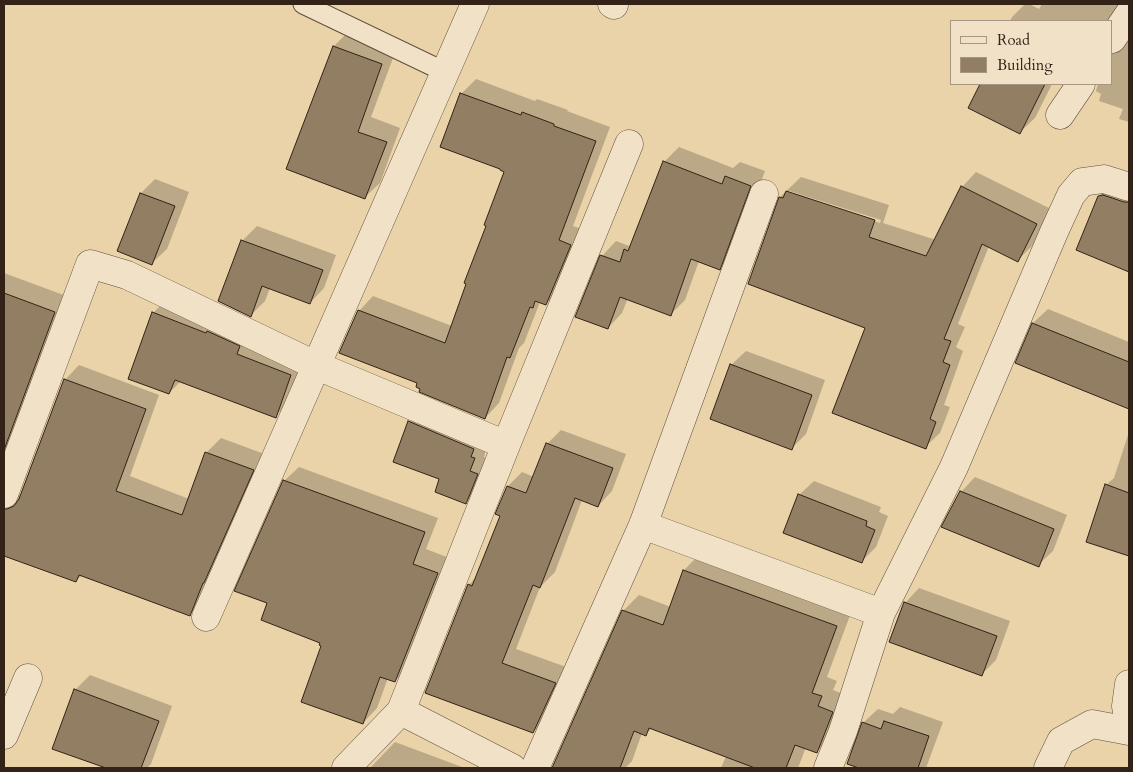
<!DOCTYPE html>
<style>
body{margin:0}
#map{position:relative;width:1133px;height:772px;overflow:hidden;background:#ead2a9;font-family:Cardo,serif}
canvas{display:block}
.frame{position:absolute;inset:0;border:5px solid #322217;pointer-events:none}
.legend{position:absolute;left:950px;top:20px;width:162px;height:65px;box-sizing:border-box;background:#f1e2c7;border:1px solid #a59581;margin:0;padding:6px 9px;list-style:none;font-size:15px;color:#322217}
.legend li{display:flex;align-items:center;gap:10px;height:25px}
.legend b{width:25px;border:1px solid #a59581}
</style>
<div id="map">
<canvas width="1133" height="772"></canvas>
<div class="frame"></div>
<ul class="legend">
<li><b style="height:6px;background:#f1e2c7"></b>Road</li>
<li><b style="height:14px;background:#927e63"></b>Building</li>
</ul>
</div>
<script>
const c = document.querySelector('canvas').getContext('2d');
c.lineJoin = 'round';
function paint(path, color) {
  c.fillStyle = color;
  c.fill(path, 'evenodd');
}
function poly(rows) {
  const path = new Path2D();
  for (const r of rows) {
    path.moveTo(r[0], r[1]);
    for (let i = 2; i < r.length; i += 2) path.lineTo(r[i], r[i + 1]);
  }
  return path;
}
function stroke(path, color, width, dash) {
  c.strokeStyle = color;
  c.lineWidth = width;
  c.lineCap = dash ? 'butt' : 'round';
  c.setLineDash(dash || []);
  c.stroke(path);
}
const shadow = poly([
 [1025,4,1029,4,1039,9,1042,4,1121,4,1113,15,1111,21,1010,21,1012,17],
 [1112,30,1125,41,1129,40,1129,122,1119,119,1123,109,1099,101,1101,94,1096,91,1098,84,1112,84],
 [348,32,396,50,371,117,400,128,380,183,365,197,288,168,334,46],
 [476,79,535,101,537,99,568,110,567,111,610,127,573,226,585,230,560,289,546,304,540,302,524,343,519,348,499,403,485,418,419,382,359,311,373,296,452,326,506,171,461,94],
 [982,84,1052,84,1035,118,1020,132,970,108],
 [679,147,733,168,740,162,765,171,734,254,719,269,699,261,685,300,671,314,628,298,622,313,608,328,602,256,616,241,629,246,633,243,664,162],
 [976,172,1051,209,1032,246,1018,260,989,246,958,324,965,327,956,347,963,351,944,405,950,407,940,433,925,447,867,327,780,197,801,177,889,205,883,223,936,240,962,187],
 [789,191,881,220,880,223,789,193],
 [155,179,189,192,167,249,152,263,119,250,141,193],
 [1114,182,1129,185,1129,270,1077,249,1099,196],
 [257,226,336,255,324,288,310,303,270,288,265,301,251,315,242,241],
 [4,273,69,297,4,472],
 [168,298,305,360,290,402,275,416,181,381,169,393,153,313],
 [1048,309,1129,342,1129,408,1017,362,1033,323],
 [746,351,825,380,806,434,792,448,731,365],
 [79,365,159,395,130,476,189,499,206,453,221,438,267,455,204,600,190,614,82,575,76,581,4,555,4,484,13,494,22,495,65,380],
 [424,407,488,444,484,457,491,460,480,488,466,502,441,479,409,422],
 [561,430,626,454,612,491,598,506,582,500,555,572,540,587,516,649,569,668,547,718,533,732,426,693,469,585,477,576,502,515,508,486,522,472,534,477,547,444],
 [1129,432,1129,555,1088,541,1106,485,1114,478],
 [299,467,438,518,426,549,452,559,410,666,395,681,388,678,377,708,363,723,322,642,269,602,284,481],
 [975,477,1067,515,1053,551,1038,565,961,492],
 [814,481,881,507,879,512,888,516,876,547,862,561,799,495],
 [699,555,852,610,827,677,837,681,833,690,848,696,833,736,817,751,806,747,798,768,721,768,726,756,652,728,646,734,642,733,632,761,625,768,553,768,623,611,639,595,671,607,684,570],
 [919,588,1010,621,996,660,982,674,905,603],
 [90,675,172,706,151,764,147,768,110,768,54,748,75,690],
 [900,707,943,722,926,768,863,768,848,763,863,723,878,709,893,714],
 [395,742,462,767,462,768,370,768]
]);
const building = poly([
 [333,46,382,64,358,132,387,142,365,199,286,169,333,46],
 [980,84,1045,84,1020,134,968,108,980,84],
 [460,93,521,115,522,112,554,124,554,126,596,141,559,240,571,245,546,305,535,301,533,308,530,307,510,358,507,357,485,419,419,392,420,389,416,387,417,383,339,353,358,310,445,343,466,284,464,283,486,226,484,225,504,172,500,170,500,169,440,147,460,93],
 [663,161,722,184,725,176,751,186,720,270,691,259,671,316,620,297,608,329,575,317,600,255,620,262,624,249,628,251,663,161],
 [961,186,1037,224,1018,262,982,244,944,339,951,341,943,362,950,365,930,419,936,422,926,449,832,413,865,328,748,284,779,197,783,198,786,191,875,220,869,237,926,256,961,186],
 [140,193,175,206,152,265,117,251,140,193],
 [1103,195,1124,202,1129,202,1129,272,1076,250,1098,196,1103,195],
 [241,240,323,270,310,304,262,286,251,317,218,301,241,240],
 [4,293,55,312,4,450,4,293],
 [152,312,206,333,207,331,240,346,237,354,291,375,276,418,175,380,169,394,128,379,152,312],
 [1032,323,1129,362,1129,409,1015,363,1032,323],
 [730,364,812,395,792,450,710,419,730,364],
 [64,379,146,409,116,491,182,515,205,452,254,470,204,583,203,583,190,616,79,575,76,582,4,556,4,509,7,509,14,506,19,499,64,379],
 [408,421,474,449,471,457,475,458,470,471,478,474,466,504,435,492,439,479,393,462,408,421],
 [546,443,613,468,598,507,575,498,540,588,533,585,502,663,556,683,533,733,425,693,468,584,472,586,500,516,495,514,507,486,526,493,546,443],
 [283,480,425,532,413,564,438,573,395,682,380,677,363,724,301,702,321,646,319,645,320,643,261,620,267,603,234,591,283,480],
 [1105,484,1129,493,1129,556,1086,542,1105,484],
 [960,491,1054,529,1039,567,941,527,960,491],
 [798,494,867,521,866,526,875,530,862,563,783,533,798,494],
 [683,570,837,626,812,693,822,696,818,706,833,712,817,753,795,745,786,768,755,768,649,728,646,736,634,731,620,768,552,768,622,610,663,625,683,570],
 [904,602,997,636,982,676,889,642,904,602],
 [74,689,159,721,141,768,106,768,52,749,74,689],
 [884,721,929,736,918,768,859,768,847,764,862,722,881,729,884,721]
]);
const service = poly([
 [303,4,445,72]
]);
const minor = poly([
 [612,4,614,5],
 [1112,39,1129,14],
 [1060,115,1081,84],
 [4,494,90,264,127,275,315,365,506,445],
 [643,525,881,613],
 [206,617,475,4],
 [1129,684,1126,706,1129,726],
 [401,711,512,768],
 [4,735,28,678],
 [346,768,401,711,506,445,629,144],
 [535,768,643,525,764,194],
 [828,768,843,731,881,613,954,467,1054,232,1071,195,1082,182,1104,179,1129,187],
 [1048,768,1061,741,1092,724,1129,731]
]);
paint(shadow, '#0003');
paint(building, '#927e63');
stroke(building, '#322217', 1);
stroke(service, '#604e3c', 21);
stroke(minor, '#604e3c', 29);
stroke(service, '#f1e2c7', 19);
stroke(minor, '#f1e2c7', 28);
</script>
